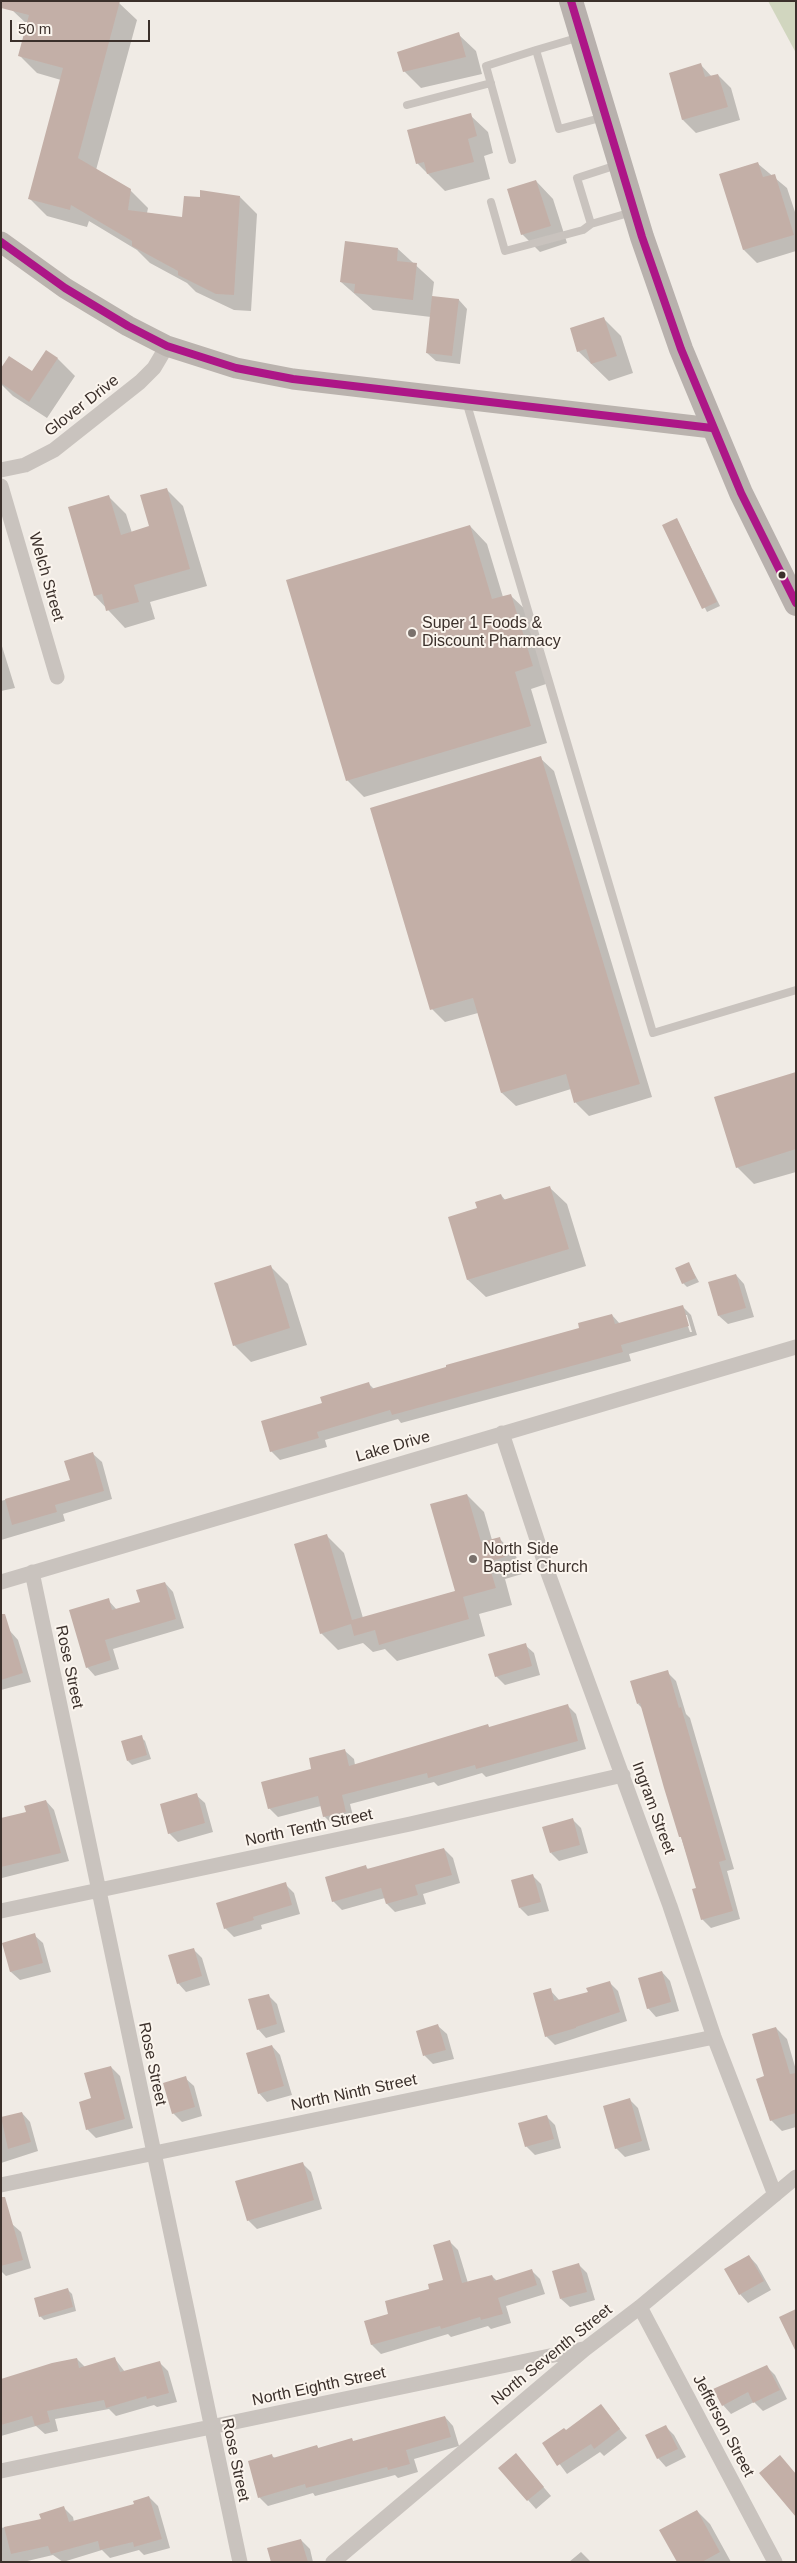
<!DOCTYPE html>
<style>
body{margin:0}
#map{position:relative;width:797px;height:2563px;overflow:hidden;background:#f0ebe5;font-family:Helvetica,sans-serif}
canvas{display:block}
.frame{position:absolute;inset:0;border:2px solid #3b302b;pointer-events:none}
.scale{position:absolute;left:10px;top:20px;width:140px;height:22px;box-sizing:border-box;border:2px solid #3b302b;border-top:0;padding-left:6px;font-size:15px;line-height:18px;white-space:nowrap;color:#3b302b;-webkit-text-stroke:4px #fbf5ee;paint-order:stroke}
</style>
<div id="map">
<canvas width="797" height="2563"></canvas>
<div class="frame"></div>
<div class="scale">50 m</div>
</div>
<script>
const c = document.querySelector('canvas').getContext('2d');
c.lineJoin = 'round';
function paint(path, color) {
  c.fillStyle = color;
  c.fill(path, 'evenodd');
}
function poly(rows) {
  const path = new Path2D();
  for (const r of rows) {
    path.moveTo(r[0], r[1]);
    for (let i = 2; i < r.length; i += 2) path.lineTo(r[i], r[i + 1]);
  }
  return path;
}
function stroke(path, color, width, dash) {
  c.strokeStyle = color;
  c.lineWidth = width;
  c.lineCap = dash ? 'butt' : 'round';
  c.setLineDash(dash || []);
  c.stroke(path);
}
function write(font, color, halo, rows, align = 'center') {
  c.font = font + ' Helvetica,sans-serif';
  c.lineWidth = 4;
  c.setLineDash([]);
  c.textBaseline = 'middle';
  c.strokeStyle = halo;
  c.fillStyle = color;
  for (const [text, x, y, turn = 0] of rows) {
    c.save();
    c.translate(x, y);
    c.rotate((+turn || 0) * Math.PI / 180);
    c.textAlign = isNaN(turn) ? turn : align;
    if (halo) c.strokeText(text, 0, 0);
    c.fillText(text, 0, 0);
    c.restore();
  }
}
const green = poly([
 [768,1,796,1,796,53]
]);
const shadow = poly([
 [119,3,137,20,96,170,130,190,148,208,147,213,183,218,240,197,257,214,251,311,234,310,196,292,187,283,150,263,137,250,89,221,87,227,47,216,30,199,61,80,37,73,20,56,28,25,12,10],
 [458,34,476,51,482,74,421,88,404,71],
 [701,65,712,77,718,75,731,88,740,120,696,133,683,120,670,73],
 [470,115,488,132,493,153,484,156,490,179,445,191,417,163],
 [757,163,787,188,796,215,796,251,757,263,744,250,721,174],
 [536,181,553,199,567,243,540,252,522,234],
 [398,249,434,282,432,297,459,300,467,309,460,364,436,361,427,353,431,317,373,310,341,282],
 [604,319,621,336,633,373,609,381,578,351],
 [46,352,58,359,75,376,47,418,13,396,1,384,1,370,32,373],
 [166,489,183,506,207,586,150,602,155,619,125,628,95,596,109,497,126,514,132,533,151,527],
 [677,520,720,606,707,612,664,526],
 [470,526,487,544,503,597,510,595,528,612,549,683,531,689,547,743,364,797,347,780],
 [1,643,15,688,1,691],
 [540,758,554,771,652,1097,589,1116,576,1103,571,1089,516,1106,502,1093,478,1013,445,1022,432,1009],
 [796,1073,796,1172,754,1184,737,1167],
 [549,1187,567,1204,586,1266,486,1297,468,1280,449,1218,478,1209,501,1195,506,1201],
 [689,1264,699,1282,687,1287,683,1283],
 [271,1267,288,1284,307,1345,251,1362,234,1345],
 [736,1275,744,1284,754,1317,728,1324,719,1316],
 [682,1306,691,1315,697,1335,629,1354,631,1361,401,1423,398,1419,325,1440,327,1447,280,1460,271,1451,324,1404,369,1384,374,1389,581,1329,612,1315,620,1324],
 [684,1315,687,1315,692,1332,690,1332],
 [93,1454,102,1462,112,1499,63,1514,65,1521,1,1540,1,1501,75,1480],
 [467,1495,484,1512,492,1540,499,1538,516,1556,522,1574,505,1579,512,1605,479,1614,485,1636,397,1661,385,1649,373,1652,363,1643,338,1650,321,1633,327,1536,344,1553,363,1618,457,1591],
 [165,1583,173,1592,184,1628,113,1649,119,1669,95,1676,87,1667,108,1600,117,1610,141,1603],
 [10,1631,18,1640,31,1682,1,1690,1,1633],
 [525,1645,534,1653,540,1675,505,1685,496,1676],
 [667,1672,676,1681,686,1714,690,1718,734,1869,727,1871,740,1919,711,1928,702,1919,698,1889,665,1788,643,1709,638,1704],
 [567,1705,576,1714,586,1749,486,1777,482,1773,438,1786,434,1782,350,1804,354,1820,333,1825,324,1816,321,1806,278,1817,269,1808,313,1770,345,1751,354,1759,355,1765,487,1725,490,1728],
 [141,1737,145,1741,151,1759,132,1765,128,1761],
 [196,1795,205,1803,213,1832,178,1842,169,1833],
 [46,1801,54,1810,69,1861,2,1878,1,1819,27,1813],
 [573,1820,581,1828,588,1853,559,1861,551,1853],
 [444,1849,453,1858,460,1883,423,1894,426,1904,395,1912,387,1904,385,1898,342,1910,333,1901,365,1866,369,1870],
 [532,1875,541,1884,549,1911,528,1916,520,1908],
 [285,1884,294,1893,300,1914,261,1925,262,1929,234,1937,225,1928],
 [34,1935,43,1943,51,1972,20,1980,11,1972,3,1944],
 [193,1949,202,1958,210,1985,186,1992,178,1983],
 [662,1972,670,1981,679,2011,656,2017,648,2008],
 [609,1982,618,1991,627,2021,555,2045,546,2036,550,1990,560,2001,590,1993],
 [268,1995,277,2004,285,2032,266,2038,258,2029],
 [438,2026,447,2034,454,2059,433,2064,425,2056,418,2032],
 [776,2028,787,2039,796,2070,796,2127,782,2131,771,2120,765,2077],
 [272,2046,280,2055,292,2095,267,2102,259,2093],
 [111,2067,120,2076,133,2128,96,2138,87,2129,92,2099],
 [185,2078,194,2086,202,2116,182,2122,173,2113],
 [629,2099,638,2108,650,2150,625,2157,616,2148],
 [22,2113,30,2122,38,2151,1,2163,1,2119],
 [546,2116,555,2125,561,2148,535,2155,526,2146],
 [302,2163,311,2172,322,2209,257,2229,248,2220],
 [12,2224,21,2232,31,2268,6,2276,1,2271,1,2227],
 [450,2242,458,2250,468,2283,492,2276,497,2281,532,2271,540,2279,545,2294,506,2306,511,2323,491,2329,488,2326,451,2337,448,2334,381,2354,372,2345,366,2321,390,2314,444,2281],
 [749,2256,757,2265,771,2290,748,2303,740,2294],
 [579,2265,587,2273,595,2300,570,2307,561,2299],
 [68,2290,72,2294,76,2311,44,2320,40,2316],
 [77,2359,85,2367,115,2359,125,2372,159,2362,168,2371,177,2402,157,2407,154,2405,116,2416,109,2409,55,2419,58,2431,45,2434,36,2426,1,2436,1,2380],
 [767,2367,775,2375,787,2399,763,2411,754,2402,731,2414,723,2405,715,2389],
 [601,2406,627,2438,604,2456,600,2452,567,2474,544,2443,566,2432],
 [445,2417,453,2426,459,2446,414,2459,418,2472,398,2478,395,2475,315,2496,313,2493,268,2506,259,2497,272,2456,275,2458,317,2446,319,2449,351,2439,354,2442],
 [665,2426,674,2435,686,2457,666,2467,658,2458],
 [524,2464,551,2496,536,2509,528,2500],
 [149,2497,158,2506,170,2548,144,2555,139,2550,110,2558,102,2550,63,2562,53,2555,23,2562,1,2562,1,2528,42,2520,64,2508,73,2517,74,2522,136,2505],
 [697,2511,710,2524,731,2562,678,2562],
 [301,2540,310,2549,313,2562,272,2562],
 [581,2552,591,2562,569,2562]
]);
const building = poly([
 [1,1,120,1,78,158,131,189,128,210,182,217,184,196,200,197,200,190,240,196,234,295,216,294,178,275,178,271,132,246,132,241,71,205,70,210,28,199,63,68,18,56,29,15,1,8],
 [459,32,466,57,403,72,397,52],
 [701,63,705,77,718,74,728,107,682,120,669,73],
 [471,113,477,136,468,139,474,162,427,174,424,162,416,164,407,130],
 [758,162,763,177,775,174,794,235,743,250,719,174],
 [536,180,551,226,521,235,507,189],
 [345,241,398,248,397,261,417,263,413,300,354,293,355,284,340,282],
 [432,296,459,299,452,356,426,353],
 [604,317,617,356,591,364,586,349,577,352,570,328],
 [46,350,58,358,29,402,1,383,1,368,9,356,32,371],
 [167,488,190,569,134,585,139,602,106,611,102,594,94,596,68,507,109,495,121,535,149,526,140,495],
 [677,518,717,602,702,609,662,525],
 [470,525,492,599,511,594,533,666,515,672,531,726,346,781,286,580],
 [541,756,640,1084,574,1103,566,1074,501,1093,473,998,430,1010,370,808],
 [796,1072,796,1149,736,1168,714,1097],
 [550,1186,569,1249,467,1280,448,1217,477,1208,475,1202,501,1194,503,1200],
 [689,1262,696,1278,682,1284,675,1268],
 [271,1265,290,1328,233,1346,214,1283],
 [736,1274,746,1308,718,1316,708,1282],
 [683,1305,689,1326,621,1345,623,1352,392,1415,390,1410,317,1432,319,1438,270,1452,261,1421,322,1403,320,1397,369,1382,371,1389,446,1367,446,1365,579,1328,578,1323,612,1314,615,1324],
 [93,1452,104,1491,55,1505,57,1512,12,1525,5,1499,70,1480,64,1461],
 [467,1494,481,1542,500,1537,505,1557,488,1562,496,1588,463,1597,469,1619,379,1645,375,1630,354,1636,351,1624,320,1634,294,1544,327,1534,352,1620,455,1591,430,1504],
 [165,1582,176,1619,105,1640,111,1660,86,1668,69,1610,109,1598,112,1610,140,1602,136,1590],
 [1,1614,5,1614,23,1673,1,1680],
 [526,1643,532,1666,495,1677,488,1654],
 [668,1670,679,1708,681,1707,726,1860,719,1862,733,1911,701,1920,692,1889,696,1888,681,1837,679,1837,664,1788,640,1703,637,1704,630,1681],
 [568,1704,578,1741,476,1769,475,1765,428,1778,427,1773,342,1795,346,1812,323,1817,318,1796,268,1809,261,1782,311,1769,309,1758,345,1749,349,1766,488,1724,489,1727],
 [142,1735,147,1755,127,1761,121,1741],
 [197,1793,205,1823,168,1834,160,1804],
 [46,1800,61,1853,1,1867,1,1818,26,1812,24,1806],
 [573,1818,580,1845,550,1853,542,1827],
 [444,1848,452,1875,415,1885,418,1895,386,1904,381,1888,332,1902,325,1877,366,1865,367,1869],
 [533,1874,541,1902,519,1908,511,1880],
 [286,1882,292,1905,253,1917,254,1920,224,1929,216,1903],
 [35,1933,43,1963,10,1972,2,1943],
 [194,1948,202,1976,177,1984,168,1955],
 [662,1971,671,2002,647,2009,638,1978],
 [610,1981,620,2012,576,2027,576,2028,545,2037,533,1993,551,1988,554,2001,588,1992,586,1988],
 [269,1994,277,2024,257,2030,248,1999],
 [438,2024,446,2050,423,2056,416,2031],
 [776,2027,790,2074,796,2073,796,2113,770,2121,756,2079,764,2076,752,2034],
 [272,2045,284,2086,258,2094,246,2053],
 [111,2066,125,2119,86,2130,79,2102,91,2098,84,2073],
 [186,2076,195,2107,172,2114,163,2083],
 [630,2098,642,2141,615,2149,603,2106],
 [22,2112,31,2142,8,2149,1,2117],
 [547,2115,554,2139,525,2147,518,2123],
 [303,2162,314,2200,247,2221,235,2181],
 [1,2197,5,2197,23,2260,1,2266],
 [450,2240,462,2283,492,2275,494,2281,532,2269,537,2285,498,2298,503,2314,481,2320,480,2317,441,2329,440,2326,371,2345,364,2321,388,2314,385,2301,429,2289,428,2284,443,2280,433,2245],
 [749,2255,764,2281,739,2295,724,2269],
 [579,2263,587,2292,560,2299,552,2271],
 [68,2288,73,2307,39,2317,34,2298],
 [796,2309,796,2352,779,2317],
 [115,2357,120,2372,160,2361,169,2393,147,2399,146,2396,106,2408,104,2400,47,2411,50,2422,35,2426,32,2416,1,2425,1,2379,52,2363,77,2358,79,2368],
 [767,2365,780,2390,753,2403,748,2392,722,2406,713,2389],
 [601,2404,620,2429,594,2449,591,2444,557,2466,542,2443,564,2428,566,2430],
 [445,2416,451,2437,406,2450,410,2464,388,2470,387,2467,306,2488,305,2484,258,2498,248,2461,272,2454,273,2458,317,2445,318,2448,352,2438,353,2441],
 [666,2425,678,2449,657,2459,645,2435],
 [516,2453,544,2487,527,2501,498,2468],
 [780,2455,796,2474,796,2517,759,2473],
 [149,2496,162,2539,134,2547,133,2542,100,2550,98,2541,51,2554,48,2546,11,2554,4,2527,41,2519,39,2514,64,2506,69,2522,134,2504,133,2501],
 [697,2510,720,2552,702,2562,677,2562,659,2530],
 [301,2539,308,2562,271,2562,267,2548]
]);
const service = poly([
 [580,37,536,50,559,129,604,117],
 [407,105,491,83],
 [512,160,486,66,536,50],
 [617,165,577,178,591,224,632,212],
 [491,202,505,251,583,230,591,224],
 [466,401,653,1033,796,990]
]);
const minor = poly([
 [1,470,25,465,54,450,140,382,154,368,167,346],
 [1,486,57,677],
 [502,1433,548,1573,670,1906,714,2037,775,2195],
 [32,1572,240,2562],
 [1,1582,796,1347],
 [1,1911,410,1824,623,1775],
 [1,2185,714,2037],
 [640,2307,775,2562],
 [1,2471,583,2349],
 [333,2562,585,2349,640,2307,796,2177]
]);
const secondary = poly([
 [1,242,65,288,128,326,167,346,236,368,293,379,712,428]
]);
const primary = poly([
 [571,1,642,237,681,349,741,493,796,604]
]);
const bus1 = poly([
 [571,1,642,237,681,349,741,493,796,603],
 [1,242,65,288,128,326,167,346,236,368,293,379,712,428]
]);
const markers = [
 [782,575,4.5,"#3b302b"],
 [412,633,5,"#7a716c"],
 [473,1559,5,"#7a716c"]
];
const streetNames = [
 ["Glover Drive",82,406,-38],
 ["Welch Street",46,577,74],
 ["Lake Drive",393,1447,-16],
 ["Rose Street",69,1667,78],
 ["Ingram Street",653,1808,70],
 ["North Tenth Street",309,1828,-12],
 ["Rose Street",152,2064,78],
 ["North Ninth Street",354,2093,-12],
 ["North Seventh Street",552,2355,-39],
 ["North Eighth Street",319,2387,-12],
 ["Jefferson Street",723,2426,62],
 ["Rose Street",235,2460,78]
];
const poiNames = [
 ["Super 1 Foods &",422,624],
 ["Discount Pharmacy",422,642],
 ["North Side",483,1550],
 ["Baptist Church",483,1568]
];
paint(green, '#d1d6bf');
paint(shadow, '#0003');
paint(building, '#c3afa7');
stroke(service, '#c9c3be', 8);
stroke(minor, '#c9c3be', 15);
stroke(secondary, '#bab3ae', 21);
stroke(primary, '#b8b1ad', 24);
stroke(bus1, '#ad1687', 8);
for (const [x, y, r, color] of markers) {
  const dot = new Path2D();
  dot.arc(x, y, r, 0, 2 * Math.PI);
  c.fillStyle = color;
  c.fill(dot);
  stroke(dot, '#fbf5ee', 2);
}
write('16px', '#3b302b', '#fbf5ee', streetNames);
write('16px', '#3b302b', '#fbf5ee', poiNames, 'left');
</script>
